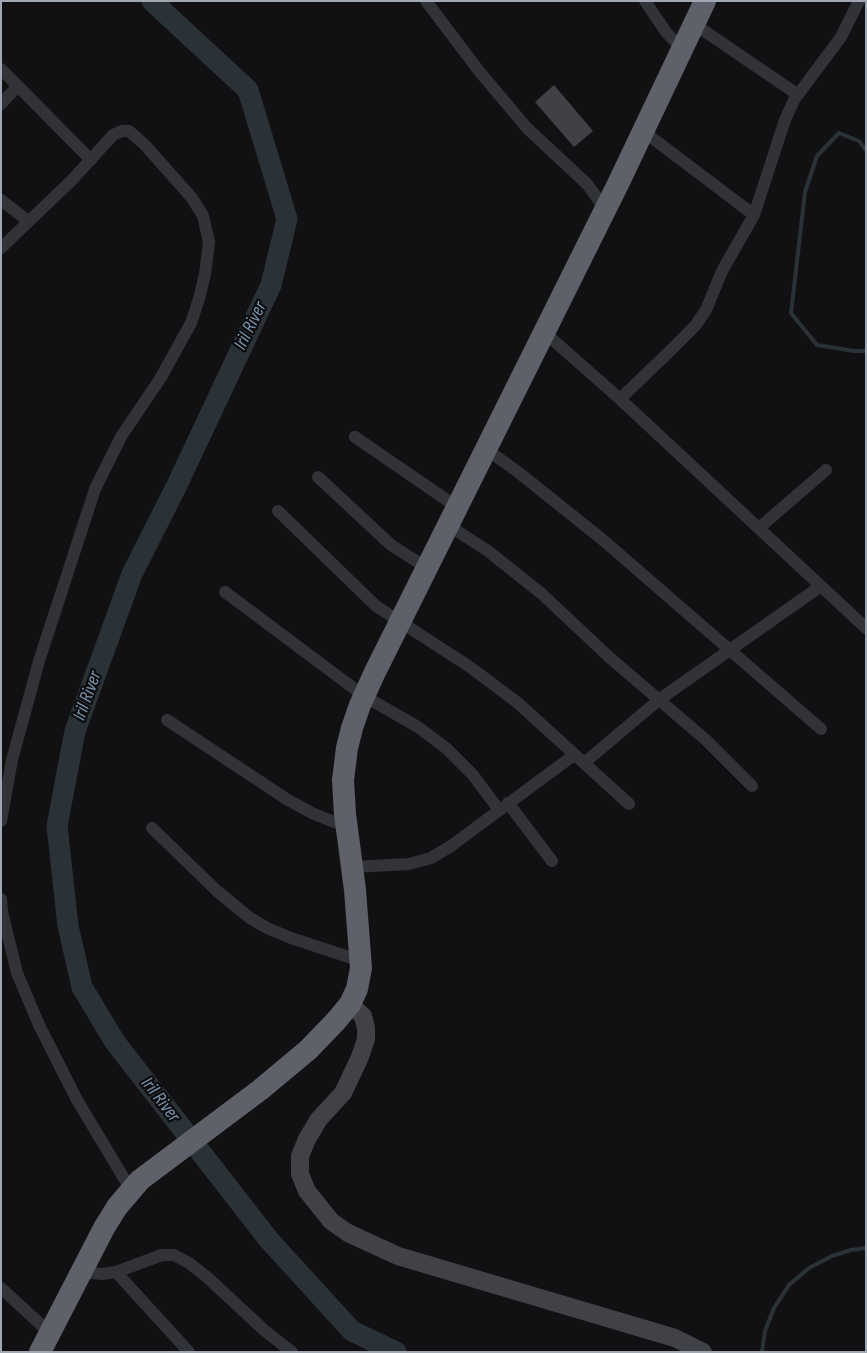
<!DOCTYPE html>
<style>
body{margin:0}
#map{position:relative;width:867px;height:1353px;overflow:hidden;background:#111113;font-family:"Sofia Sans Condensed",sans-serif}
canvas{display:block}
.frame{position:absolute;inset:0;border:2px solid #a2a8b3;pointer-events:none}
</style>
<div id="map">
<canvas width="867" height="1353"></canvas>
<div class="frame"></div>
</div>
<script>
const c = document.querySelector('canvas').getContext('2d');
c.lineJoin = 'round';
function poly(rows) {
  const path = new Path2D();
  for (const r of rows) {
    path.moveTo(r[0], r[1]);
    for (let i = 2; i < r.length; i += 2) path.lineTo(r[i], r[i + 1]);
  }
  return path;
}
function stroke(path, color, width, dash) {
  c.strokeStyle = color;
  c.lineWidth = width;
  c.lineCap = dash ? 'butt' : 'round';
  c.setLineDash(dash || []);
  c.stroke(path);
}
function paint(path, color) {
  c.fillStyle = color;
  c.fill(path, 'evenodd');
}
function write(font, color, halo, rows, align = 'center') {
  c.font = font + ' "Sofia Sans Condensed",sans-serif';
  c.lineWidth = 4.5;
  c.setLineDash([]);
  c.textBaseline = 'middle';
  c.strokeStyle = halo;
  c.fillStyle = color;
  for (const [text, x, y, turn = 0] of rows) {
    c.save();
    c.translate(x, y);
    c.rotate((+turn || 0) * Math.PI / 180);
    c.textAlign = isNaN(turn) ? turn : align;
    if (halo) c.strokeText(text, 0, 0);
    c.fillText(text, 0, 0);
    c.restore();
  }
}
const stream = poly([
 [866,150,859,141,839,133,817,156,805,192,791,313,817,345,854,351,866,351],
 [762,1352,765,1331,774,1308,789,1285,809,1268,832,1256,851,1250,866,1248]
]);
const river = poly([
 [152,1,248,90,287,219,271,285,177,485,132,574,75,731,57,826,68,926,82,987,115,1042,269,1240,352,1331,396,1352]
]);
const building = poly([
 [554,85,593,131,574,147,535,102]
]);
const street = poly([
 [426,1,479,71,527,128,587,184,600,202,603,214],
 [645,1,666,32,682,49],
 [694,24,797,94],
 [1,69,91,160],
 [1,104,17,87],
 [643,131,754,215],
 [1,200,28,221],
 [1,248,72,180,113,135,122,131,129,131,145,145,192,198,203,216,209,242,205,274,199,299,191,323,160,379,122,435,95,489,39,661,12,760,1,821],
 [544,332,620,399,866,628],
 [620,399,671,350,695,326,706,310,722,271,754,215,785,120,794,100,841,37,859,1],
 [355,437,457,507],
 [486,449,518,472,603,540,821,729],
 [318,477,391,545,427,568],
 [278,511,376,606,470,667,518,703,629,804],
 [448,525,488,551,542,594,609,657,706,740,752,786],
 [759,528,826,470],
 [225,592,364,696,418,727,446,748,473,775,499,810],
 [167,720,288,800,314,814,347,827],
 [584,763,660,699,821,586],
 [508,803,552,861],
 [152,828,217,891,250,918,267,928,291,938,361,961],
 [353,867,409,864,431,858,451,846,574,755],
 [1,899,2,912,17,973,39,1025,77,1100,131,1190],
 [81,1272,102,1274,116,1272,162,1255,174,1255,189,1263,208,1278,264,1330,292,1352],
 [116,1272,189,1352],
 [1,1288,50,1333]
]);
const secondary = poly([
 [350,1004,363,1016,366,1028,366,1039,360,1057,343,1093,319,1119,307,1139,300,1156,300,1174,307,1191,331,1221,348,1233,398,1256,675,1338,703,1352]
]);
const highway = poly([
 [40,1352,104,1228,117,1207,140,1180,260,1090,308,1050,336,1021,350,1004,357,989,361,968,355,890,345,814,343,780,347,748,352,728,360,705,375,672,618,184,705,1]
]);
const waterNames = [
 ["Iril River",251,326,-64],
 ["Iril River",88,696,-70],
 ["Iril River",160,1100,52]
];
stroke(stream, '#2a3238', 4);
stroke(river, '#2a3238', 21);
paint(building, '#404146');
stroke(street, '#323338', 12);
stroke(secondary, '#404248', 18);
stroke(highway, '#5e6169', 22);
write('italic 19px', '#7996af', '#0c0c0e', waterNames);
</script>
